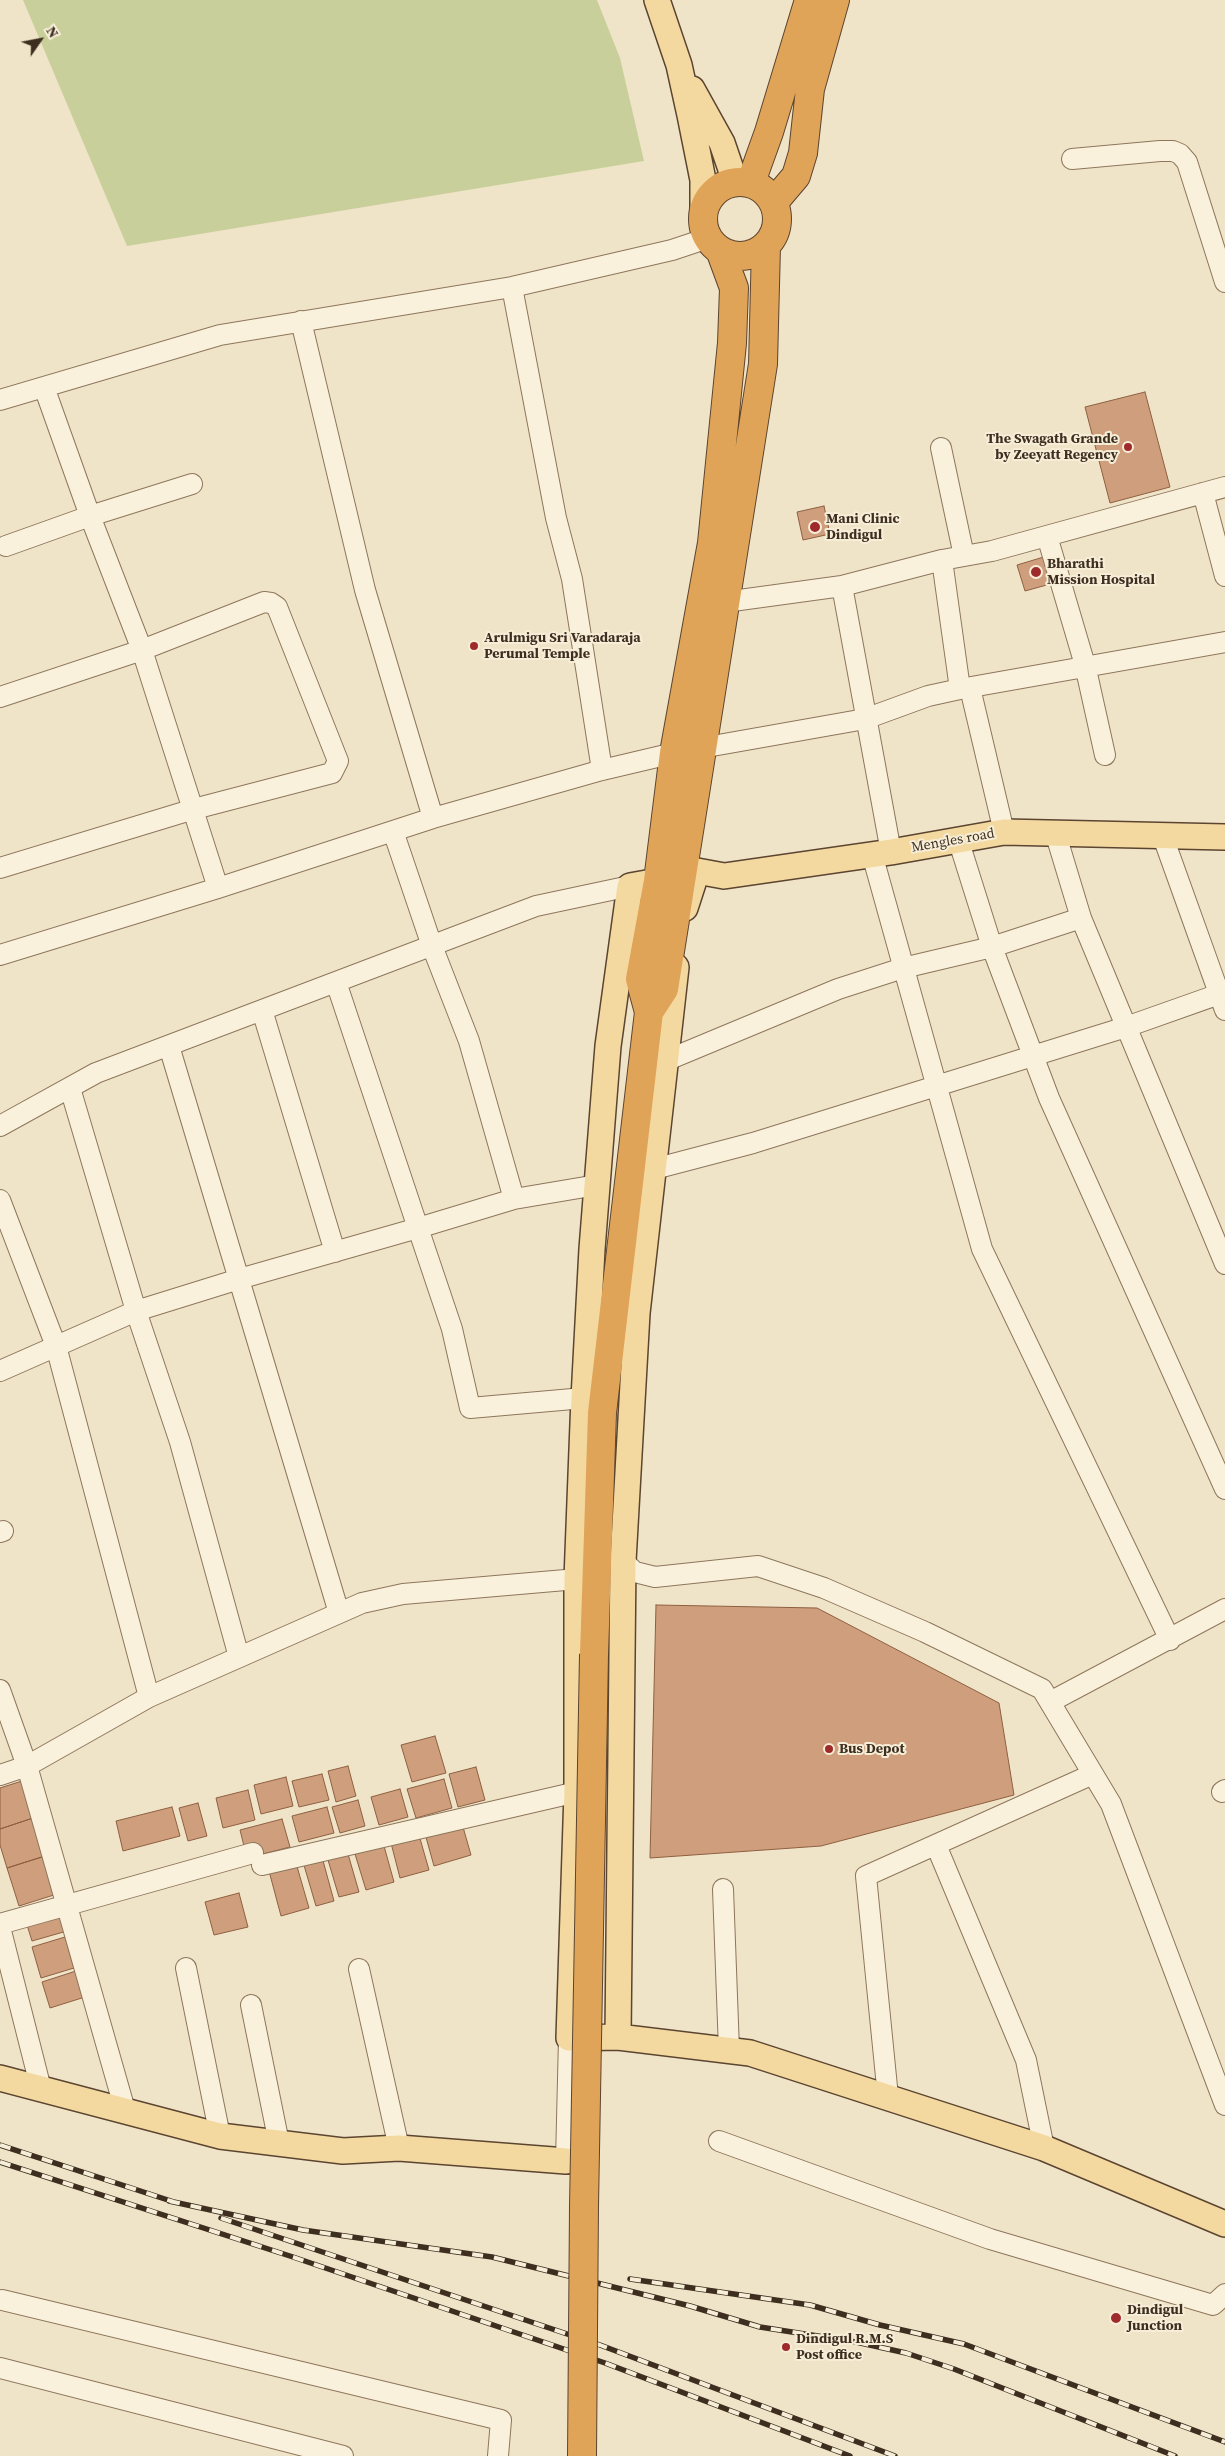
<!DOCTYPE html>
<style>
body{margin:0}
#map{position:relative;width:1225px;height:2456px;overflow:hidden;background:#f0e4c8;font-family:"Source Serif 4",serif}
canvas{display:block}
.north{position:absolute;left:15px;top:15px;width:50px;height:50px;-webkit-text-stroke:4px #f7eed8;paint-order:stroke;rotate:57deg;font-size:14px;font-weight:700;line-height:20px;text-align:center;color:#3d2e20}
.north::after{content:'';display:block;margin:auto;width:18px;height:22px;background:#3d2e20;clip-path:polygon(50% 0,100% 100%,50% 72%,0 100%)}
</style>
<div id="map">
<canvas width="1225" height="2456"></canvas>
<div class="north">N</div>
</div>
<script>
const c = document.querySelector('canvas').getContext('2d');
c.lineJoin = 'round';
function paint(path, color) {
  c.fillStyle = color;
  c.fill(path, 'evenodd');
}
function poly(rows) {
  const path = new Path2D();
  for (const r of rows) {
    if (r.length === 3) {
      path.moveTo(r[0] + r[2], r[1]);
      path.arc(r[0], r[1], r[2], 0, 2 * Math.PI);
      continue;
    }
    path.moveTo(r[0], r[1]);
    for (let i = 2; i < r.length; i += 2) path.lineTo(r[i], r[i + 1]);
  }
  return path;
}
function stroke(path, color, width, dash) {
  c.strokeStyle = color;
  c.lineWidth = width;
  c.lineCap = dash ? 'butt' : 'round';
  c.setLineDash(dash || []);
  c.stroke(path);
}
function write(font, color, halo, rows, align = 'center') {
  c.font = font + ' "Source Serif 4",serif';
  c.lineWidth = 4;
  c.setLineDash([]);
  c.textBaseline = 'middle';
  c.strokeStyle = halo;
  c.fillStyle = color;
  for (const [text, x, y, turn = 0] of rows) {
    c.save();
    c.translate(x, y);
    c.rotate((+turn || 0) * Math.PI / 180);
    c.textAlign = isNaN(turn) ? turn : align;
    if (halo) c.strokeText(text, 0, 0);
    c.fillText(text, 0, 0);
    c.restore();
  }
}
const green = poly([
 [23,0,597,0,620,58,644,161,127,246]
]);
const building = poly([
 [1145,392,1170,487,1110,503,1085,407,1145,392],
 [824,506,830,534,803,540,797,512,824,506],
 [1047,556,1054,583,1025,591,1017,565,1047,556],
 [656,1605,817,1608,999,1703,1014,1795,821,1846,650,1858,656,1605],
 [435,1736,446,1773,412,1782,401,1745,435,1736],
 [348,1766,356,1796,336,1802,328,1771,348,1766],
 [476,1767,485,1800,458,1807,449,1774,476,1767],
 [322,1774,329,1800,299,1807,292,1781,322,1774],
 [286,1777,293,1806,261,1814,254,1785,286,1777],
 [444,1779,452,1808,416,1818,407,1789,444,1779],
 [22,1781,33,1818,0,1829,0,1788,22,1781],
 [400,1789,408,1817,379,1825,371,1797,400,1789],
 [248,1790,255,1820,223,1828,216,1798,248,1790],
 [358,1800,365,1826,340,1833,332,1807,358,1800],
 [198,1803,207,1836,188,1841,179,1808,198,1803],
 [172,1807,180,1836,123,1851,116,1821,172,1807],
 [327,1807,334,1833,299,1842,292,1816,327,1807],
 [33,1818,45,1856,7,1868,0,1845,0,1829,33,1818],
 [282,1819,290,1847,247,1858,240,1830,282,1819],
 [461,1820,471,1855,434,1866,424,1830,461,1820],
 [419,1835,429,1870,400,1878,391,1843,419,1835],
 [384,1846,394,1882,366,1890,355,1854,384,1846],
 [348,1854,359,1892,339,1897,328,1860,348,1854],
 [45,1856,57,1894,19,1906,7,1868,45,1856],
 [322,1857,334,1901,316,1906,303,1862,322,1857],
 [296,1863,309,1908,281,1916,269,1871,296,1863],
 [239,1893,248,1927,214,1935,205,1902,239,1893],
 [57,1899,67,1931,32,1941,22,1909,57,1899],
 [65,1937,74,1968,41,1978,32,1947,65,1937],
 [76,1971,85,1997,50,2008,42,1982,76,1971]
]);
const minor = poly([
 [1072,159,1160,151,1173,151,1180,154,1187,162,1225,282],
 [512,287,556,518,572,579,602,770],
 [301,321,365,590,433,818],
 [44,387,90,516,142,650,218,888],
 [0,400,220,335,512,287,672,250,708,238],
 [941,448,964,556],
 [1203,493,1225,576],
 [1047,536,1085,665,1105,755],
 [6,546,90,516,192,484],
 [942,560,960,689],
 [842,586,891,852],
 [725,602,842,586,942,560,992,551,1225,487],
 [970,688,1004,832],
 [0,697,142,650,264,602,271,603,277,607,338,761,332,773,194,809,0,868],
 [701,748,865,719,928,696,960,689,1225,642],
 [393,831,432,946,469,1041,514,1199],
 [1055,832,1081,918],
 [1163,837,1225,1010],
 [872,854,982,1249,1170,1640],
 [0,955,218,888,433,818,602,770,674,753],
 [336,982,418,1228,514,1199,597,1185],
 [262,1010,335,1252],
 [169,1046,339,1613],
 [665,1061,838,989,903,968,992,947,958,839],
 [0,1126,96,1073,536,906,630,886],
 [654,1169,753,1143,1126,1027,1225,992],
 [0,1200,56,1346,149,1697],
 [1225,1264,1081,918,992,947,1049,1098,1225,1489],
 [0,1371,136,1311,70,1088],
 [0,1532,3,1531],
 [623,1561,635,1572,655,1577,758,1566,824,1588,925,1632,1042,1689,1111,1804,1225,2105],
 [239,1657,180,1442,136,1311,239,1279,418,1228,452,1329,470,1408,584,1398],
 [0,1690,27,1766,125,2110],
 [1050,1702,1225,1609],
 [0,1775,27,1766,149,1697,362,1603,403,1594,577,1579],
 [1222,1792,1225,1790],
 [936,1845,1026,2060,1044,2148],
 [262,1865,577,1792],
 [723,1889,729,2050],
 [0,1924,253,1853],
 [0,1927,41,2089],
 [186,1968,220,2136],
 [359,1969,399,2148],
 [251,2005,279,2143],
 [888,2097,866,1876,1093,1774],
 [719,2141,990,2239,1213,2305,1225,2294],
 [566,2161,569,2038],
 [2,2300,501,2420,498,2456],
 [0,2368,343,2456]
]);
const major = poly([
 [657,0,679,65,690,115,703,180,703,214],
 [692,89,722,143,735,181],
 [683,873,697,871,724,876,891,852,1004,832,1225,837],
 [658,881,630,886,608,1046,592,1249,584,1398,577,1579,577,1792,569,2038,618,2037,750,2053,1044,2148,1225,2224],
 [685,908,697,871],
 [618,2037,623,1561,637,1313,676,967],
 [0,2078,220,2136,343,2151,399,2148,566,2161]
]);
const highway = poly([
 [740,219,37],
 [751,182,769,132,809,0],
 [774,202,796,176,803,153,810,89,835,0],
 [649,1012,664,989,763,364,766,246],
 [594,1654,602,1413,649,1012,640,979,658,881,674,753,712,543,732,343,734,288,720,250]
]);
const rail = poly([
 [0,2145,174,2202],
 [0,2162,293,2257,605,2363,850,2456],
 [169,2201,303,2230,492,2257,690,2306,760,2327,856,2342,906,2353,954,2369,1175,2456],
 [221,2218,600,2345,895,2456],
 [630,2279,810,2305,880,2325,964,2344,1225,2442]
]);
const highwayBridge = poly([
 [582,2456,584,2206,594,1654]
]);
const markers = [
 [1128,447,5,"#9e2a2b"],
 [815,527,6,"#9e2a2b"],
 [1036,572,6,"#9e2a2b"],
 [474,646,5,"#9e2a2b"],
 [829,1749,5,"#9e2a2b"],
 [1116,2318,6,"#9e2a2b"],
 [786,2347,5,"#9e2a2b"]
];
const poiNames = [
 ["The Swagath Grande",1118,439,"right"],
 ["by Zeeyatt Regency",1118,455,"right"],
 ["Mani Clinic",826,519],
 ["Dindigul",826,535],
 ["Bharathi",1047,564],
 ["Mission Hospital",1047,580],
 ["Arulmigu Sri Varadaraja",484,638],
 ["Perumal Temple",484,654],
 ["Bus Depot",839,1749],
 ["Dindigul",1127,2310],
 ["Junction",1127,2326],
 ["Dindigul R.M.S",796,2339],
 ["Post office",796,2355]
];
const streetNames = [
 ["Mengles road",953,841,-10]
];
paint(green, '#c9cf9b');
paint(building, '#cf9f7d');
stroke(building, '#8d5f41', 1);
stroke(minor, '#8d765c', 22);
stroke(major, '#5b4430', 28);
stroke(highway, '#5b4430', 30);
stroke(minor, '#faf1dc', 20);
stroke(major, '#f3d9a0', 25);
stroke(highway, '#e0a458', 28);
stroke(rail, '#3d2e20', 5.5);
stroke(rail, '#f7eed8', 4, [11]);
stroke(highwayBridge, '#5b4430', 30, []);
stroke(highwayBridge, '#e0a458', 28);
for (const [x, y, r, color] of markers) {
  const dot = new Path2D();
  dot.arc(x, y, r, 0, 2 * Math.PI);
  c.fillStyle = color;
  c.fill(dot);
  stroke(dot, '#f7eed8', 2);
}
write('bold 14px', '#3d2e20', '#f7eed8', poiNames, 'left');
write('14px', '#3d2e20', '#f7eed8', streetNames);
</script>
